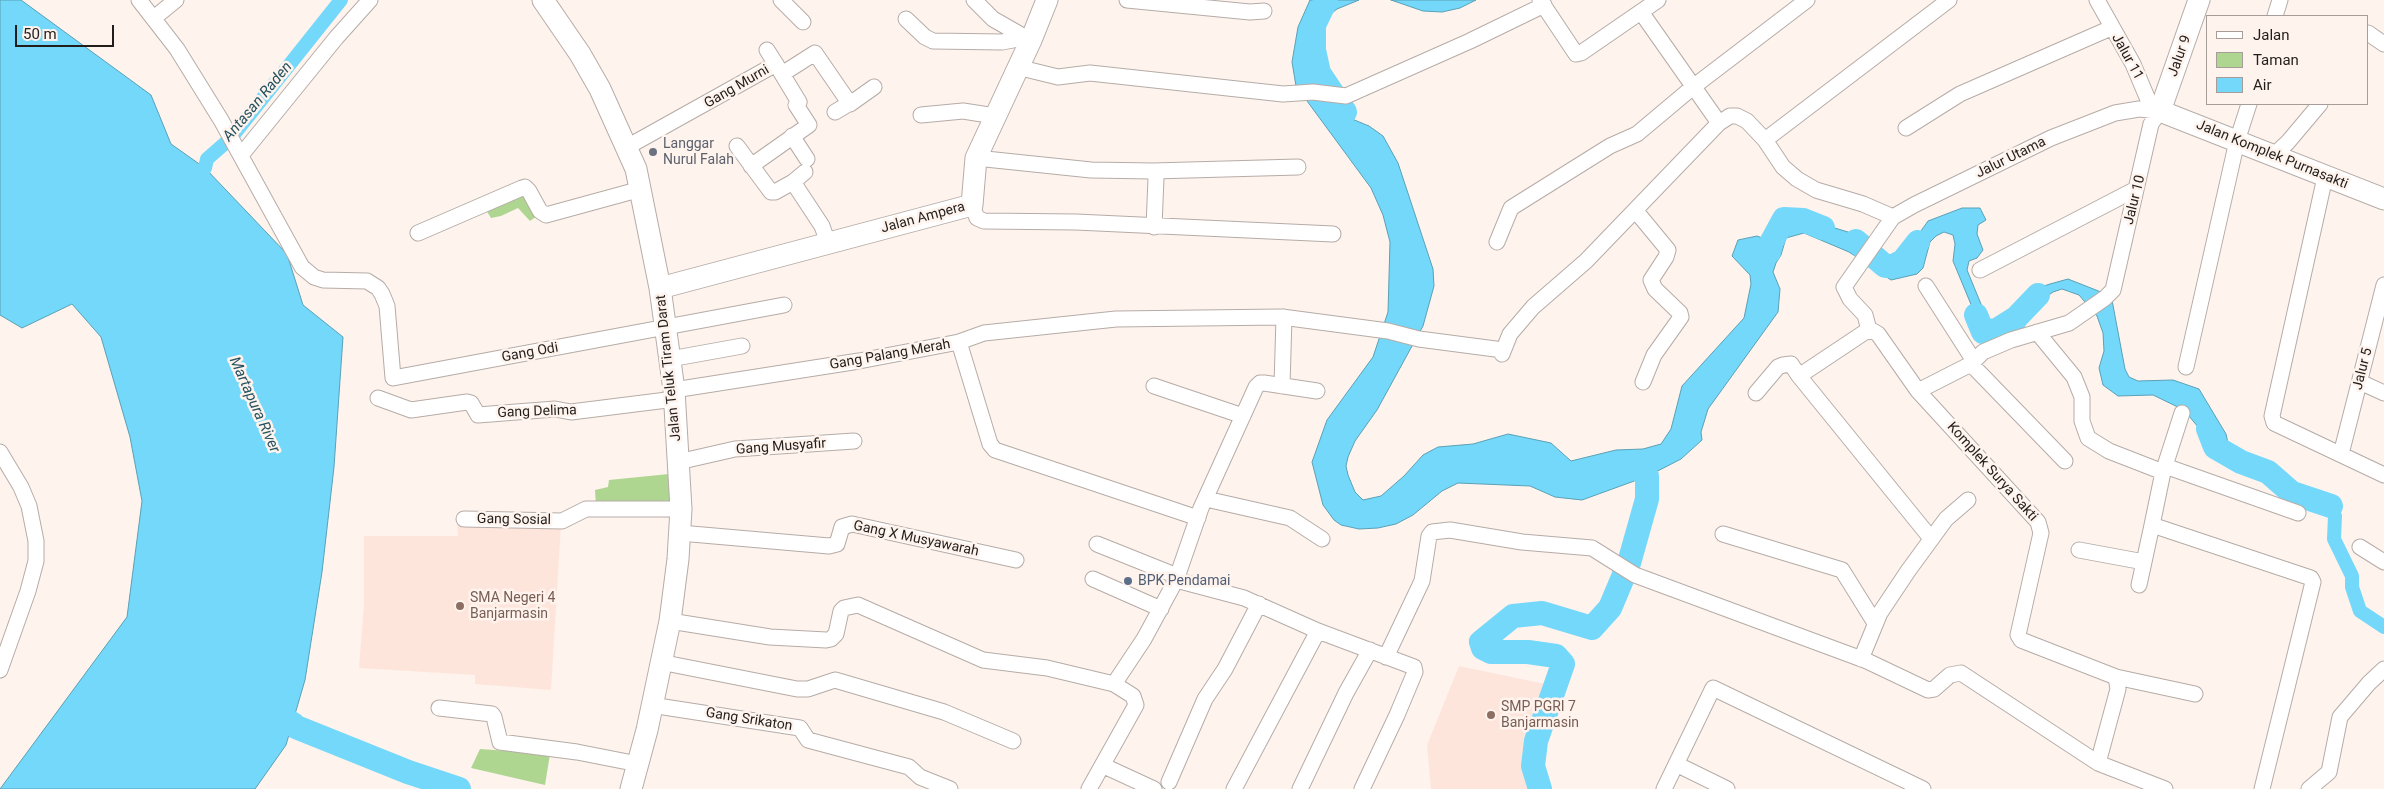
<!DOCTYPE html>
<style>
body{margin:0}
#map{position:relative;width:2384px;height:789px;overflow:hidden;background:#fef3ed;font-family:Roboto,sans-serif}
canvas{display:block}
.legend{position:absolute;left:2206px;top:15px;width:162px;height:90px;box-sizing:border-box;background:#fef3ed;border:1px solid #a69d99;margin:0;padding:6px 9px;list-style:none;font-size:15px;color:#211d1b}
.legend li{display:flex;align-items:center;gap:10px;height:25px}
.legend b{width:25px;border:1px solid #a69d99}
.scale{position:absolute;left:15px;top:25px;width:99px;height:22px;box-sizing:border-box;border:2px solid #211d1b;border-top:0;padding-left:6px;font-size:15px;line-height:18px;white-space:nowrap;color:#211d1b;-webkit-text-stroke:4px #fef3ed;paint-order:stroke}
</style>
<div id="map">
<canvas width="2384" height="789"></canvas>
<ul class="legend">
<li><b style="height:6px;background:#fff"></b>Jalan</li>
<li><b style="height:14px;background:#afd690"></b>Taman</li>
<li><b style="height:14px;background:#73d8f9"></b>Air</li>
</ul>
<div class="scale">50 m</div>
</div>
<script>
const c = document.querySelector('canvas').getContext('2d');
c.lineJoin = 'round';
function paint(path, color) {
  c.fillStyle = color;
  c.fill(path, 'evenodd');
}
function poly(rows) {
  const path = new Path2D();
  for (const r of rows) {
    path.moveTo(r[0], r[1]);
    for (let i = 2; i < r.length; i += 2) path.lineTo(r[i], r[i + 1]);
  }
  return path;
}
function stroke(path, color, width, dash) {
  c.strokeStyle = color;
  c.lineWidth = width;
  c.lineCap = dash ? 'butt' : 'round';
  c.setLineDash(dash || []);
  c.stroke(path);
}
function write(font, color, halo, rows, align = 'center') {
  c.font = font + ' Roboto,sans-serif';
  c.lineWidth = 5;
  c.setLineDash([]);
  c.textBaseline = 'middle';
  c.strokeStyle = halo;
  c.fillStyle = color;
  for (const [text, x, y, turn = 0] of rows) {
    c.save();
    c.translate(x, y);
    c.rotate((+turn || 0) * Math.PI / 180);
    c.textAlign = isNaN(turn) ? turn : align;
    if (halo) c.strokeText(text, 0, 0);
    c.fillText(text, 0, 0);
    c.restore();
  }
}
const education = poly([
 [457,521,561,525,551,690,475,684,475,675,359,668,364,605,364,536,458,536],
 [1459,666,1550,685,1529,765,1537,789,1431,789,1427,745]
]);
const green = poly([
 [524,192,537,216,530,221,518,208,501,216,491,218,486,210],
 [669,474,670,504,596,507,595,490,608,487,609,480],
 [480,749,550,754,545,785,471,768]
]);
const water = poly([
 [0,0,21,0,151,95,171,144,205,168,287,254,303,305,343,337,334,467,322,572,305,680,286,745,255,789,0,789,127,617,142,501,130,437,101,337,72,304,22,328,0,315,0,0],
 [1310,0,1359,0,1337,9,1323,20,1314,46,1317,64,1328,89,1352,119,1369,126,1383,136,1398,163,1433,269,1434,286,1423,326,1377,410,1355,441,1348,457,1346,466,1348,475,1355,492,1363,500,1381,496,1404,476,1423,455,1438,447,1473,444,1508,434,1551,443,1571,461,1616,450,1643,449,1661,444,1671,429,1682,386,1744,318,1751,284,1750,275,1732,256,1738,240,1757,236,1765,239,1784,220,1802,218,1871,239,1878,245,1880,263,1887,268,1895,266,1901,259,1928,221,1962,208,1980,208,1986,220,1978,225,1977,234,1983,250,1977,258,1969,261,1967,270,1990,326,1998,330,2007,328,2014,323,2029,291,2050,284,2068,279,2101,292,2112,300,2125,369,2129,377,2138,381,2173,380,2199,389,2226,434,2228,443,2226,457,2211,448,2208,439,2184,410,2153,395,2118,396,2103,385,2099,368,2104,351,2103,333,2097,316,2079,295,2062,289,2053,292,2045,298,2017,336,1987,343,1953,261,1955,244,1953,235,1944,232,1936,236,1930,242,1923,268,1917,274,1891,280,1849,252,1804,233,1786,238,1781,255,1776,263,1773,272,1780,289,1778,312,1708,409,1701,432,1702,440,1681,459,1648,476,1582,500,1555,497,1530,486,1458,483,1442,491,1413,515,1396,524,1378,528,1359,529,1341,525,1334,520,1323,505,1312,462,1327,420,1373,357,1388,312,1390,242,1383,215,1371,188,1296,86,1292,62,1298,27,1310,0],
 [1391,0,1476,0,1460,8,1442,12,1423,11,1391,0]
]);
const canal = poly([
 [192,182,205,168,207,159,231,138,341,0],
 [2331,506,2335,516,2334,539,2352,576,2352,587,2360,611,2384,627]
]);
const river = poly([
 [1326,0,1314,25,1314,50,1319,73,1345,112],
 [1856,241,1885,266,1893,266,1903,261,1918,242],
 [1769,252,1771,243,1784,219,1803,220,1823,228],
 [1976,315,1983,332,1997,330,2016,318,2038,295],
 [2208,429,2215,447,2241,462,2268,472,2292,493,2331,506],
 [266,708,293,724,296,727,408,772,459,789],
 [1540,789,1533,766,1536,741,1563,664,1556,656,1528,652,1491,652,1483,648,1481,642,1513,616,1542,613,1592,628,1610,608,1629,563,1647,499,1647,476,1631,462]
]);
const street = poly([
 [139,0,177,49,221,120,302,267,314,277,323,280,367,281,378,288,382,294,387,306,393,378,784,305],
 [781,0,803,22],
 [974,0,993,19,1028,39],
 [1127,0,1250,12,1264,11],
 [1540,0,1576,54,1581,53,1658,0],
 [2097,0,2133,64,2149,102,2160,111],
 [1641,12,1719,123],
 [2275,16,2280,0],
 [154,18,176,0],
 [906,19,925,37,933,41,1002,42,1013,40,1021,35],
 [2368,33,2384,44],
 [767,50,782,74,815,53,850,104,874,87],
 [1017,67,1058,77,1090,73,1283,94,1313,92,1346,96,1470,41,1544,5],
 [835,112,850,103],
 [921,115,963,111,995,116],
 [1906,128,1960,94,2111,28],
 [792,136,807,159],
 [1765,140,1949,0],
 [737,146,771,192,775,192,793,182,822,226,828,243],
 [627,147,776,64],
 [242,154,336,38,370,0],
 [2273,156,2288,142,2320,104],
 [976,158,1091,170,1153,171,1156,178,1154,227],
 [751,166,809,125,796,105,799,102,782,74],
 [1153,171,1298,167],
 [2325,177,2272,416,2274,423,2384,475],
 [793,182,805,172],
 [972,205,977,218,984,221,1076,222,1333,234],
 [1635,210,1668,250,1666,257,1651,280,1655,289,1680,313,1681,317,1654,355,1643,382],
 [418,233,522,188,525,187,529,191,540,211,546,215,641,189],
 [1497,242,1511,208,1610,146,1637,134,1693,87,1807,0],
 [1980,270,2136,189],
 [1926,286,1974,361],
 [1869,330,1865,315,1850,299,1844,287,1893,217,1914,205,2051,138,2115,113,2139,109,2160,111],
 [2037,332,2074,377,2082,397,2082,421,2088,438,2109,451,2163,472],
 [959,342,990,444,995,450,1198,518],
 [1502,354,1510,334,1533,307,1586,261,1719,123,1730,116,1737,116,1747,121,1765,140,1783,167,1797,179,1816,190,1863,204,1893,217],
 [670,359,742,346],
 [1971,364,2065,461],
 [2186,367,2237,141,2249,104],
 [2360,382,2384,393],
 [1154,386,1243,416],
 [1282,386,1284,317],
 [674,390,859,361,959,342,984,333,1116,319,1282,317,1388,331,1419,339,1503,350],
 [1918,391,1971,364,1983,352,2011,340,2069,323,2105,298,2113,290,2151,124,2160,111],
 [1756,393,1778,367,1783,365,1791,364,1799,376],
 [378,398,411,410,467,402,471,403,478,415,555,409,571,412,675,399],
 [2182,413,2163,472,2152,525,2311,578,2313,582,2262,789],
 [0,452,21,487,29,506,36,541,36,561,28,591,0,670],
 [2341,454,2384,285],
 [678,462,735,449,854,441],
 [2165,466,2298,513],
 [1206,499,1290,518,1322,539],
 [464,519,562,521,586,509,681,509],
 [680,533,829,546,837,544,842,527,852,524,1016,560],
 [1723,534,1842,570,1875,623],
 [1929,536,1799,376,1865,332,1873,331,1878,334,1918,391,2038,522,2041,533,2018,635,2021,640,2116,677,2118,689,2098,763,2165,789],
 [1097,544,1177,576],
 [2360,547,2384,562],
 [2079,550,2144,562],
 [1093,579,1161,609],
 [1176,580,1244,598,1318,631,1414,667,1415,672,1397,715,1362,789],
 [2139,585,2152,525],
 [670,621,770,637,826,640,831,639,836,634,841,611,844,608,858,605,983,660,1047,668,1114,684,1133,696,1136,705,1089,789],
 [1386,657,1422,581,1429,536,1432,532,1450,530,1522,542,1592,548,1635,575,1867,661,1928,690,1934,689,1950,675,1961,673,2098,763],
 [1861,659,1880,613,1908,571,1946,519,1968,500],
 [660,662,797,689,808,689,835,680,944,712,1013,741],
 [2116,677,2195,694],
 [1114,684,1144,639,1176,580,1201,508,1256,387,1260,383,1264,383,1317,391],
 [651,705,800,728,808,740,909,767,920,777,950,789],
 [439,708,492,714,494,717,500,742,577,752,638,764],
 [1676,764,1727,789],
 [1104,766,1154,789],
 [1169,782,1205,699,1225,669,1259,604],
 [1234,789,1318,631],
 [1300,789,1346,693,1370,650],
 [1664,789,1713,688,1923,789],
 [2309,789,2329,772,2340,717,2369,683,2384,669]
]);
const secondary = poly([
 [543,0,580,54,600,89,636,169,660,288,674,390,681,509,678,559,670,621,647,730,631,789],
 [2199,0,2160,111,2384,199],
 [660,288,972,205,976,158,1031,40,1047,0]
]);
const markers = [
 [653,152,5,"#6b7280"],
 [1128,581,5,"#5c6f8a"],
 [460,606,5,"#8d6e63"],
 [1491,715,5,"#8d6e63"]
];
const streetNames = [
 ["Jalur 9",2180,56,-70],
 ["Jalur 11",2127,57,61],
 ["Gang Murni",737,87,-30],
 ["Jalan Komplek Purnasakti",2272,155,22],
 ["Jalur Utama",2011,158,-26],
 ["Jalur 10",2135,200,-76],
 ["Jalan Ampera",923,218,-15],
 ["Gang Odi",530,353,-10],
 ["Gang Palang Merah",890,355,-10],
 ["Jalan Teluk Tiram Darat",669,368,-96],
 ["Jalur 5",2363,369,-76],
 ["Gang Delima",537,412,-2],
 ["Gang Musyafir",781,447,-4],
 ["Komplek Surya Sakti",1992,472,48],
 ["Gang Sosial",514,520,1],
 ["Gang X Musyawarah",916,539,12],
 ["Gang Srikaton",749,720,9]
];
const worshipNames = [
 ["Langgar",663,144],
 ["Nurul Falah",663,160]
];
const serviceNames = [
 ["BPK Pendamai",1138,581]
];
const educationNames = [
 ["SMA Negeri 4",470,598],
 ["Banjarmasin",470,614],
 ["SMP PGRI 7",1501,707],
 ["Banjarmasin",1501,723]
];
const waterNames = [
 ["Antasan Raden",258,102,-50],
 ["Martapura River",254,405,66]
];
paint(education, '#fee5dc');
paint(green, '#afd690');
paint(water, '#73d8f9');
stroke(water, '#5aa0b6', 1);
stroke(canal, '#73d8f9', 14);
stroke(river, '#73d8f9', 24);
stroke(street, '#b6aca7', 17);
stroke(secondary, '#b6aca7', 23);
stroke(street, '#fff', 15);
stroke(secondary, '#fff', 21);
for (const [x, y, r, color] of markers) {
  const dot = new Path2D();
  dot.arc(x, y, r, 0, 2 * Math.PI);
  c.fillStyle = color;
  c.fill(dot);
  stroke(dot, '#fef3ed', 2);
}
write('14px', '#211d1b', '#fef3ed', streetNames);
write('14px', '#5b616d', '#fef3ed', worshipNames, 'left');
write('14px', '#4e5e75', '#fef3ed', serviceNames, 'left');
write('14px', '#785e54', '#fef3ed', educationNames, 'left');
write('italic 15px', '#265361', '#fef3ed', waterNames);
</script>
